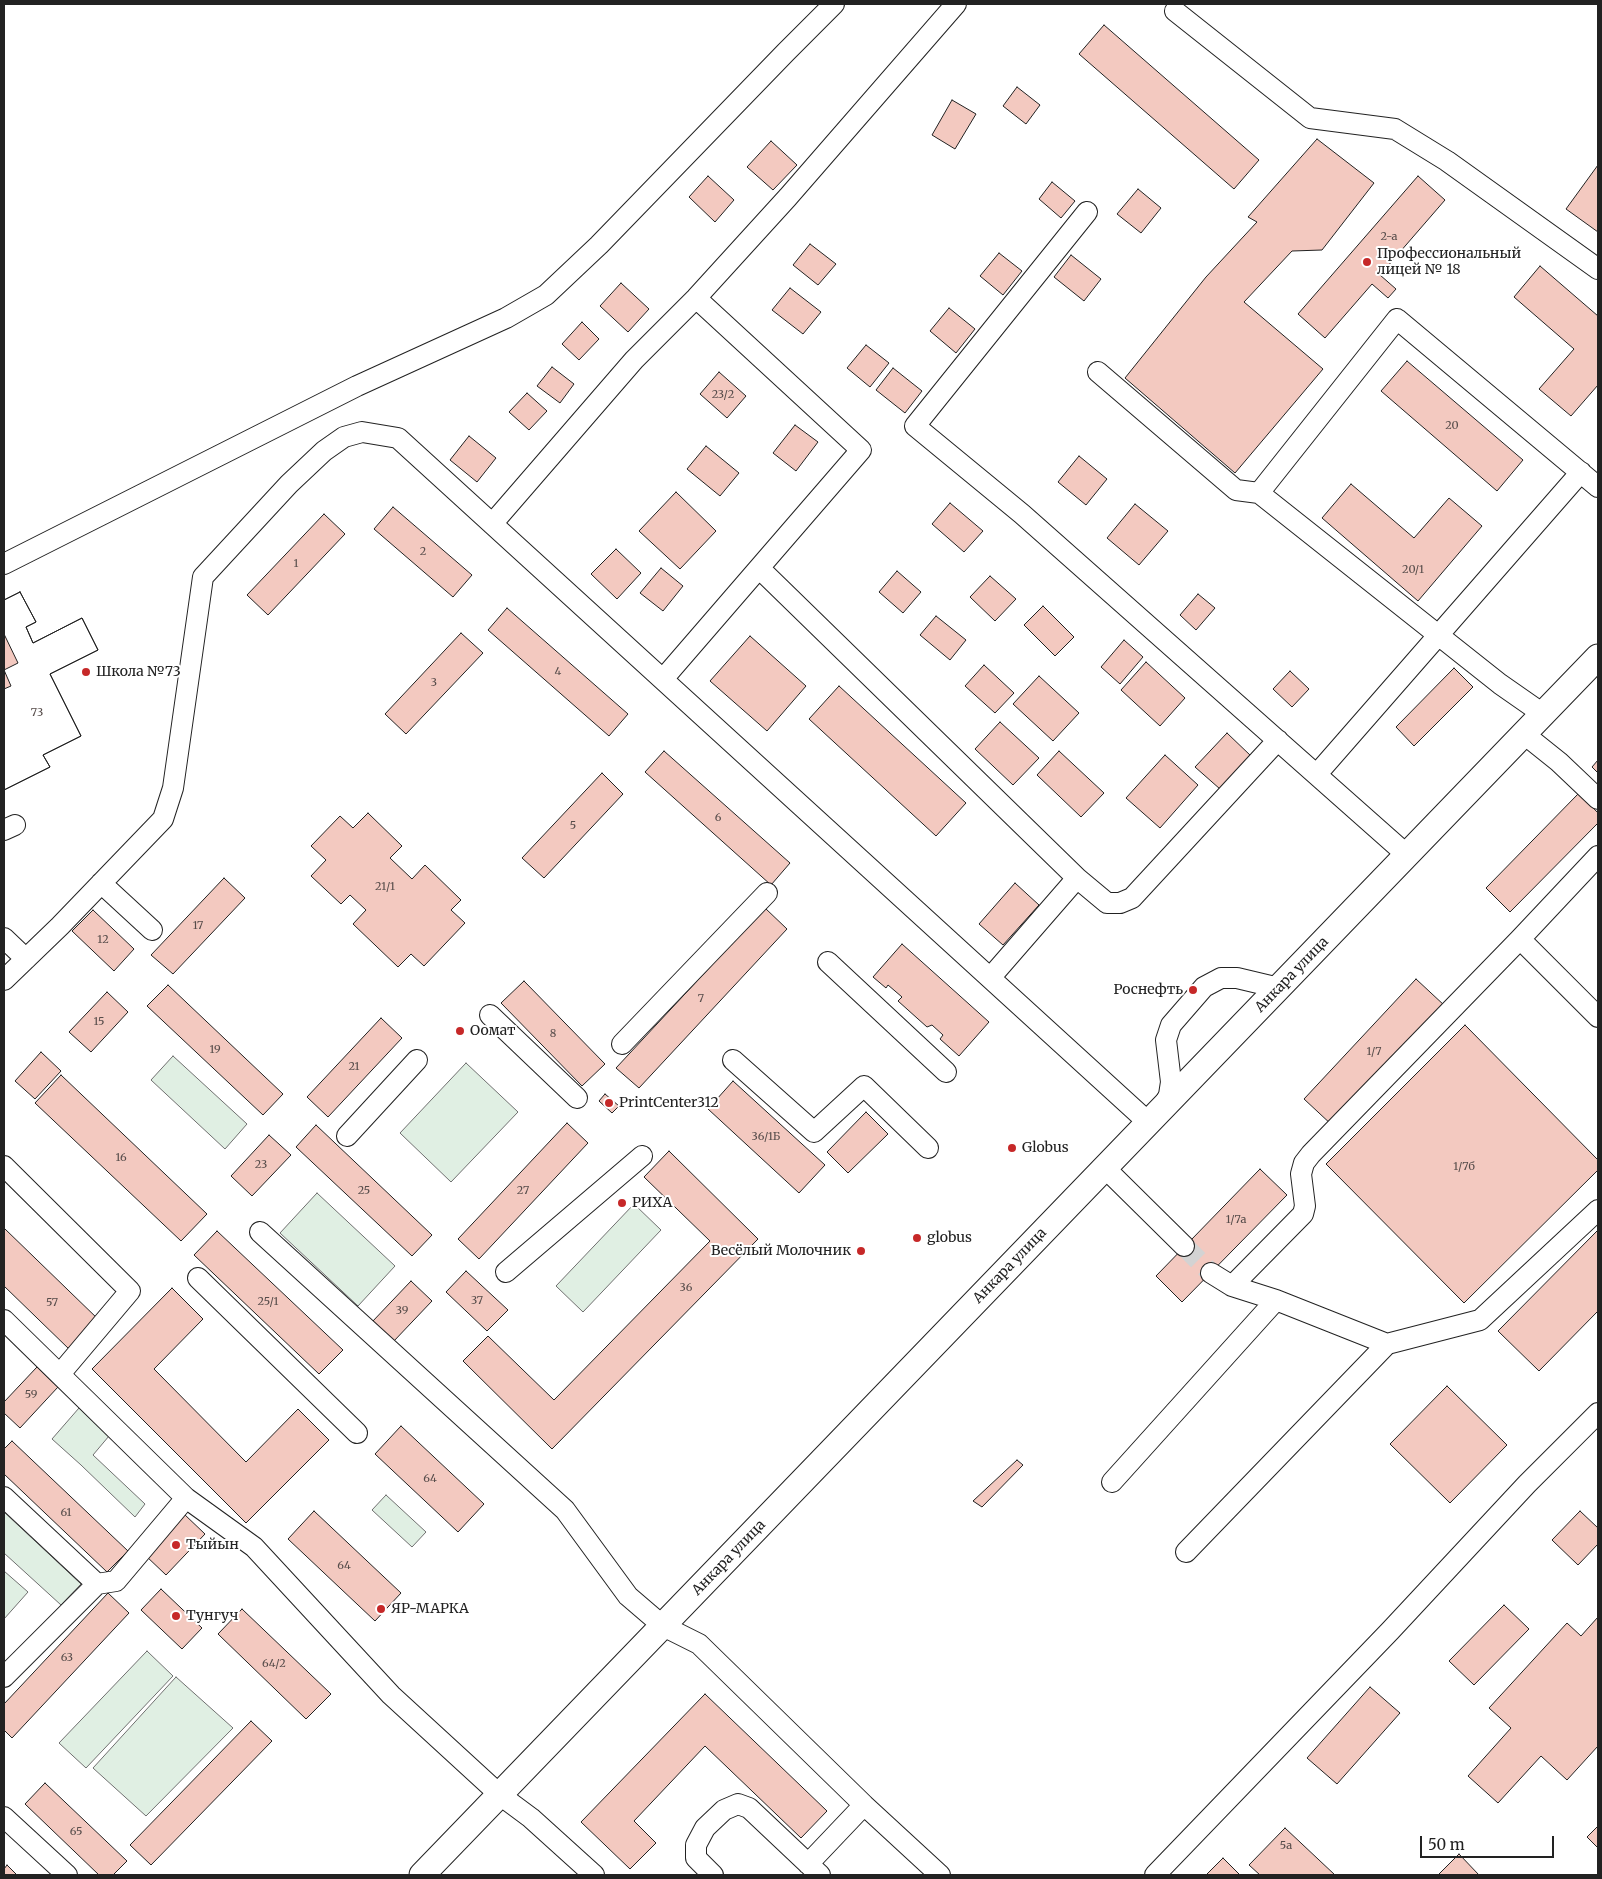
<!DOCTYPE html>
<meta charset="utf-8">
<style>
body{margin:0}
#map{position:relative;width:1602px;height:1879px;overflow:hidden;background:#fff;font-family:Merriweather,serif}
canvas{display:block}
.frame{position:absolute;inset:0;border:5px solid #222;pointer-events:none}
.scale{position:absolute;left:1420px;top:1836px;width:134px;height:22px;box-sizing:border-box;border:2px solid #222;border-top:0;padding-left:6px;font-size:15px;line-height:18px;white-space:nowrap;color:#222;-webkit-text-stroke:4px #fff;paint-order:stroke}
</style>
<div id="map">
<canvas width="1602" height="1879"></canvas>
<div class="frame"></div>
<div class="scale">50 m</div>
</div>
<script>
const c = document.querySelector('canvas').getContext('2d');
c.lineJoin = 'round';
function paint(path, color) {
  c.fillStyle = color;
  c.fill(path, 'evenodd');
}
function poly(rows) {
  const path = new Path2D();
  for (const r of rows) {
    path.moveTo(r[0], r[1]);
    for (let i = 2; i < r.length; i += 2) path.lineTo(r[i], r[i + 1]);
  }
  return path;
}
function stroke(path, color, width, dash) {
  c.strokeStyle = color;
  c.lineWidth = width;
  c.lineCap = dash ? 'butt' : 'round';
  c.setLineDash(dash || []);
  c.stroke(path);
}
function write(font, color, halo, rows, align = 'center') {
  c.font = font + ' Merriweather,serif';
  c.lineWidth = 4;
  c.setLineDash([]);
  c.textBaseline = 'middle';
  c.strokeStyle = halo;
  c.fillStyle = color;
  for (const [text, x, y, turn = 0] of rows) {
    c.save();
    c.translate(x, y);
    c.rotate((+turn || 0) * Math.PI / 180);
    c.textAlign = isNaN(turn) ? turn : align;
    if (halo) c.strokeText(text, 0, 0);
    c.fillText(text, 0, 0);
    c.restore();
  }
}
const green = poly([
 [173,1056,247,1124,225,1149,151,1080,173,1056],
 [466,1063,518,1112,451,1182,400,1133,466,1063],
 [317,1193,395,1266,358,1306,280,1233,317,1193],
 [634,1204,661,1230,583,1312,556,1286,634,1204],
 [79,1408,109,1436,93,1455,145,1504,135,1517,81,1465,52,1439,79,1408],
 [386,1495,426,1532,412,1547,372,1510,386,1495],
 [4,1512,81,1584,61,1605,4,1553,4,1512],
 [4,1571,28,1592,4,1619,4,1571],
 [147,1651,173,1676,86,1768,59,1743,147,1651],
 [176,1677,233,1728,146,1816,93,1768,176,1677]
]);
const building = poly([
 [1104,25,1259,160,1234,189,1079,54,1104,25],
 [1017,87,1040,105,1026,124,1003,106,1017,87],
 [952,100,976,114,955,149,932,135,952,100],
 [1317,139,1374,183,1322,250,1292,251,1244,302,1323,369,1235,473,1125,378,1206,277,1257,222,1248,217,1317,139],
 [771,141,797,165,773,190,747,167,771,141],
 [1598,165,1598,232,1566,209,1598,165],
 [708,176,734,200,715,222,689,197,708,176],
 [1418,176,1445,200,1380,275,1396,289,1388,298,1372,284,1325,338,1298,314,1418,176],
 [1052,182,1075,201,1061,218,1039,199,1052,182],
 [1138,189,1161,208,1141,233,1117,214,1138,189],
 [810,244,836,264,818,285,793,265,810,244],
 [999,253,1022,271,1003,295,980,276,999,253],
 [1071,255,1101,279,1084,301,1054,277,1071,255],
 [1540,266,1598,316,1598,385,1571,416,1539,389,1574,349,1514,297,1540,266],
 [621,283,649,309,628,332,600,306,621,283],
 [790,288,821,312,803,334,772,310,790,288],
 [949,308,975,329,956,353,930,331,949,308],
 [582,322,599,339,579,360,562,344,582,322],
 [866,345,889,363,870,387,847,368,866,345],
 [1407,361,1523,460,1497,491,1381,391,1407,361],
 [552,367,574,384,560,403,537,386,552,367],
 [893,368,922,391,905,413,876,390,893,368],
 [719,372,746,396,727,418,700,394,719,372],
 [527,393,547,411,529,430,509,412,527,393],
 [795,425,818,442,796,471,773,453,795,425],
 [469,436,496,458,477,482,450,460,469,436],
 [706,446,739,473,720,496,687,469,706,446],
 [1079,456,1107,479,1086,505,1058,482,1079,456],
 [1351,484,1414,538,1449,498,1482,526,1418,601,1322,518,1351,484],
 [676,492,716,531,680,569,639,531,676,492],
 [950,503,983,531,964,552,932,524,950,503],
 [1135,504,1168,531,1139,565,1107,538,1135,504],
 [393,507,472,575,453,597,374,529,393,507],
 [324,514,345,534,268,615,247,595,324,514],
 [616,549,641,573,617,599,591,574,616,549],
 [661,568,683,586,663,611,640,593,661,568],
 [897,571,921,592,903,613,879,592,897,571],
 [990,576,1016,599,995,621,970,597,990,576],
 [20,592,36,622,26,627,33,643,82,618,98,650,50,674,81,736,43,755,50,767,4,790,4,689,11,686,4,670,18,663,4,634,4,600,20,592],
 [20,592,36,622,26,627,33,643,82,618,98,650,50,674,81,736,43,755,50,767,4,790,4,600,20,592],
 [1198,594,1215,608,1196,630,1180,615,1198,594],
 [1043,606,1074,637,1055,656,1024,625,1043,606],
 [507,608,628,714,609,736,488,630,507,608],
 [936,616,966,640,950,660,920,635,936,616],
 [461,633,483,653,406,734,385,714,461,633],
 [750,636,806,686,767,731,710,681,750,636],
 [1124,640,1143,657,1120,684,1101,667,1124,640],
 [1146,662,1185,698,1160,726,1121,690,1146,662],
 [984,665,1014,693,995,713,965,686,984,665],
 [1454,668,1473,687,1414,746,1396,727,1454,668],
 [1290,671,1309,689,1292,707,1273,689,1290,671],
 [1039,676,1079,713,1053,741,1013,704,1039,676],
 [839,686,966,803,936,836,809,719,839,686],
 [1000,722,1039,758,1013,785,975,749,1000,722],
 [1227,733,1251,756,1220,789,1195,767,1227,733],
 [664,751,790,863,771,885,645,772,664,751],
 [1059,751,1104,793,1081,817,1037,775,1059,751],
 [1165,755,1198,785,1160,828,1126,798,1165,755],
 [1598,760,1598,773,1592,767,1598,760],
 [602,773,623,794,544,878,522,858,602,773],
 [1579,793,1598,813,1598,823,1510,912,1486,888,1579,793],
 [368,813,402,846,390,858,412,879,425,865,461,900,451,910,465,923,424,966,411,954,398,967,353,924,366,910,350,895,341,904,311,876,326,860,311,846,340,816,353,828,368,813],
 [224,878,245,898,173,974,151,955,224,878],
 [1015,883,1039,905,1003,945,979,924,1015,883],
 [765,908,787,929,639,1088,616,1068,765,908],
 [93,910,134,949,114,971,72,931,93,910],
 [902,944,989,1022,959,1056,940,1039,943,1035,932,1025,927,1027,898,1001,902,997,888,985,886,988,873,977,902,944],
 [1416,979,1445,1006,1333,1126,1304,1099,1416,979],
 [524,981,605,1064,582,1086,501,1003,524,981],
 [168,985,283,1094,263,1115,147,1006,168,985],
 [107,992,128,1012,91,1052,69,1032,107,992],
 [381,1018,402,1038,328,1117,307,1097,381,1018],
 [1465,1025,1598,1160,1598,1170,1464,1303,1326,1164,1465,1025],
 [41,1052,61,1071,35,1099,15,1081,41,1052],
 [61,1075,207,1214,181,1241,35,1103,61,1075],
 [733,1081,825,1165,799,1193,708,1109,733,1081],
 [605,1094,619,1106,612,1113,599,1101,605,1094],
 [866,1112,888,1134,848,1173,827,1152,866,1112],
 [567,1123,588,1143,479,1259,458,1239,567,1123],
 [316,1125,432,1235,412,1256,296,1147,316,1125],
 [269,1135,291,1155,252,1196,231,1176,269,1135],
 [669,1151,758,1239,552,1449,463,1361,488,1336,554,1400,710,1241,644,1177,669,1151],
 [1260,1169,1287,1195,1182,1302,1156,1276,1260,1169],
 [4,1228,100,1321,70,1350,4,1286,4,1228],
 [1598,1230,1598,1311,1539,1371,1498,1331,1598,1230],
 [217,1231,343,1350,319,1374,194,1255,217,1231],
 [466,1271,508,1310,487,1331,446,1292,466,1271],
 [411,1281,432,1301,393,1342,372,1322,411,1281],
 [172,1288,203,1319,154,1369,246,1462,298,1409,329,1440,246,1523,92,1369,172,1288],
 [37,1367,58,1387,20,1428,4,1413,4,1402,37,1367],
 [1447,1386,1507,1445,1450,1503,1390,1444,1447,1386],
 [401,1426,484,1504,458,1532,375,1454,401,1426],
 [12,1441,128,1551,107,1572,4,1474,4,1449,12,1441],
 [1017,1460,1023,1465,982,1507,973,1501,1017,1460],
 [314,1511,401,1593,375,1621,288,1539,314,1511],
 [1580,1511,1598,1528,1598,1544,1578,1565,1552,1540,1580,1511],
 [184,1514,205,1534,166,1575,145,1555,184,1514],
 [161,1589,202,1628,182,1649,141,1610,161,1589],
 [108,1593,129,1613,12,1738,4,1730,4,1704,108,1593],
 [1504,1605,1529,1629,1474,1685,1449,1661,1504,1605],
 [242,1609,331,1694,306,1719,218,1634,242,1609],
 [1598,1617,1598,1746,1567,1780,1541,1756,1498,1803,1468,1776,1511,1728,1489,1708,1567,1623,1581,1636,1598,1617],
 [1370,1687,1400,1713,1337,1784,1307,1758,1370,1687],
 [705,1694,827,1811,801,1838,705,1746,634,1821,656,1843,630,1869,581,1822,705,1694],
 [251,1721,272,1741,151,1865,130,1845,251,1721],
 [45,1783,127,1861,113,1875,99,1875,25,1804,45,1783],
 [1598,1826,1598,1848,1587,1837,1598,1826],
 [1285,1828,1335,1875,1260,1875,1249,1865,1285,1828],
 [1459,1854,1479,1875,1438,1875,1459,1854],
 [1223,1858,1240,1875,1206,1875,1223,1858],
 [7,1865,17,1875,4,1875,4,1869,7,1865]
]);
const minorTunnel = poly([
 [1184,1246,1211,1273]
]);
const minor = poly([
 [1175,11,1310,118,1395,129,1447,161,1598,269],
 [1087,212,915,426,1022,514,1407,855],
 [1098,372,1236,490,1259,493,1500,684,1543,714],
 [1259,493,1397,319,1598,487],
 [492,524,634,360,696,298,788,197,956,4],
 [4,564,357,386,506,318,546,295,599,245,786,52,834,4],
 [759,568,1077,878,990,978],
 [663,679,861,450,696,298],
 [1524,734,1559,762,1598,799],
 [1317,774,1581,472],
 [4,830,15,825],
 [1077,878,1107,903,1120,903,1132,898,1278,740],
 [101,883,152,930],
 [4,938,26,959],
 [1520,939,1598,1017],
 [828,962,946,1072],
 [4,980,60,926,163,819,173,788,203,577,289,484,324,451,344,437,362,432,398,438,1149,1123],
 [490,1015,577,1098],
 [622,1044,767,893],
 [733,1060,814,1132,864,1086,928,1148],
 [1163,1107,1169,1095,1171,1082,1166,1040,1171,1025,1204,987,1221,978,1237,978,1279,988],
 [347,1136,417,1060],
 [4,1166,130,1291,60,1374],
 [1105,1168,1184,1246],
 [260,1232,565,1510,628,1596,663,1626,699,1644,864,1805,940,1875],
 [506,1272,642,1156],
 [1211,1273,1232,1286,1276,1300,1387,1344,1480,1320,1598,1210],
 [198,1278,357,1433],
 [1232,1286,1303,1214,1305,1206,1301,1174,1304,1163,1311,1154,1520,939,1598,856],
 [4,1320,186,1498,254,1547,391,1695,500,1795,531,1818,594,1875],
 [1112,1482,1276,1300],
 [4,1497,97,1584],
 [1186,1552,1387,1344],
 [4,1677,97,1584,116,1581,186,1498],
 [4,1817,67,1875],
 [808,1864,864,1805],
 [713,1875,696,1858,696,1845,705,1828,724,1810,738,1804,749,1808,820,1875],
 [1155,1875,1390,1631,1527,1484,1598,1413]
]);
const major = poly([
 [422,1875,1598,657]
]);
const markers = [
 [1367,262,5,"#c62828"],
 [86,672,5,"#c62828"],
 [1193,990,5,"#c62828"],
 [460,1031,5,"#c62828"],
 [609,1103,5,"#c62828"],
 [1012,1148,5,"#c62828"],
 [622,1203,5,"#c62828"],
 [917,1238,5,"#c62828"],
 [861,1251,5,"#c62828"],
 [176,1545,5,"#c62828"],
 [381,1609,5,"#c62828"],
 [176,1616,5,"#c62828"]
];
const numberNames = [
 ["2-a",1389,237],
 ["23/2",723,395],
 ["20",1452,426],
 ["2",423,552],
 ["1",296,564],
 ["20/1",1413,570],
 ["4",558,672],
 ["3",434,683],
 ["73",37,713],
 ["6",718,818],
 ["5",573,826],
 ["21/1",385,887],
 ["17",198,926],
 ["12",103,940],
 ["7",701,999],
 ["15",99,1022],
 ["8",553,1034],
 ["19",215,1050],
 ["1/7",1374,1052],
 ["21",354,1067],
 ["36/1Б",766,1137],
 ["16",121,1158],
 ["23",261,1165],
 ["1/7б",1464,1167],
 ["25",364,1191],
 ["27",523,1191],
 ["1/7а",1236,1220],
 ["36",686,1288],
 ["37",477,1301],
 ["25/1",268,1302],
 ["57",52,1303],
 ["39",402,1311],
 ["59",31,1395],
 ["64",430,1479],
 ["61",66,1513],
 ["64",344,1566],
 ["63",67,1658],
 ["64/2",274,1664],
 ["65",76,1832],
 ["5а",1286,1846]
];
const poiNames = [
 ["Профессиональный",1377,254],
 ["лицей № 18",1377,270],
 ["Школа №73",96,672],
 ["Роснефть",1183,990,"right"],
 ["Оомат",470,1031],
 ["PrintCenter312",619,1103],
 ["Globus",1022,1148],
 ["РИХА",632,1203],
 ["globus",927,1238],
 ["Весёлый Молочник",851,1251,"right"],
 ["Тыйын",186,1545],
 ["ЯР-МАРКА",391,1609],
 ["Тунгуч",186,1616]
];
const streetNames = [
 ["Анкара улица",1292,975,-46],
 ["Анкара улица",1010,1266,-46],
 ["Анкара улица",729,1558,-46]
];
paint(green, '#e0efe3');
stroke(green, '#6f6f6f', 1);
paint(building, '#f3c9c0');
stroke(building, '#222', 1);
stroke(minorTunnel, '#d3d3d3', 20, [20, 10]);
stroke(minor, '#222', 22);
stroke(major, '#222', 27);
stroke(minor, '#fff', 20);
stroke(major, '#fff', 25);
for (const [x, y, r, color] of markers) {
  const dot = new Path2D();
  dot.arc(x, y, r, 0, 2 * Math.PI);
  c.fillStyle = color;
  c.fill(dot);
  stroke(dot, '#fff', 2);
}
write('11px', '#564c4a', null, numberNames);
write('14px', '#222', '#fff', poiNames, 'left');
write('14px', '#222', '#fff', streetNames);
</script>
